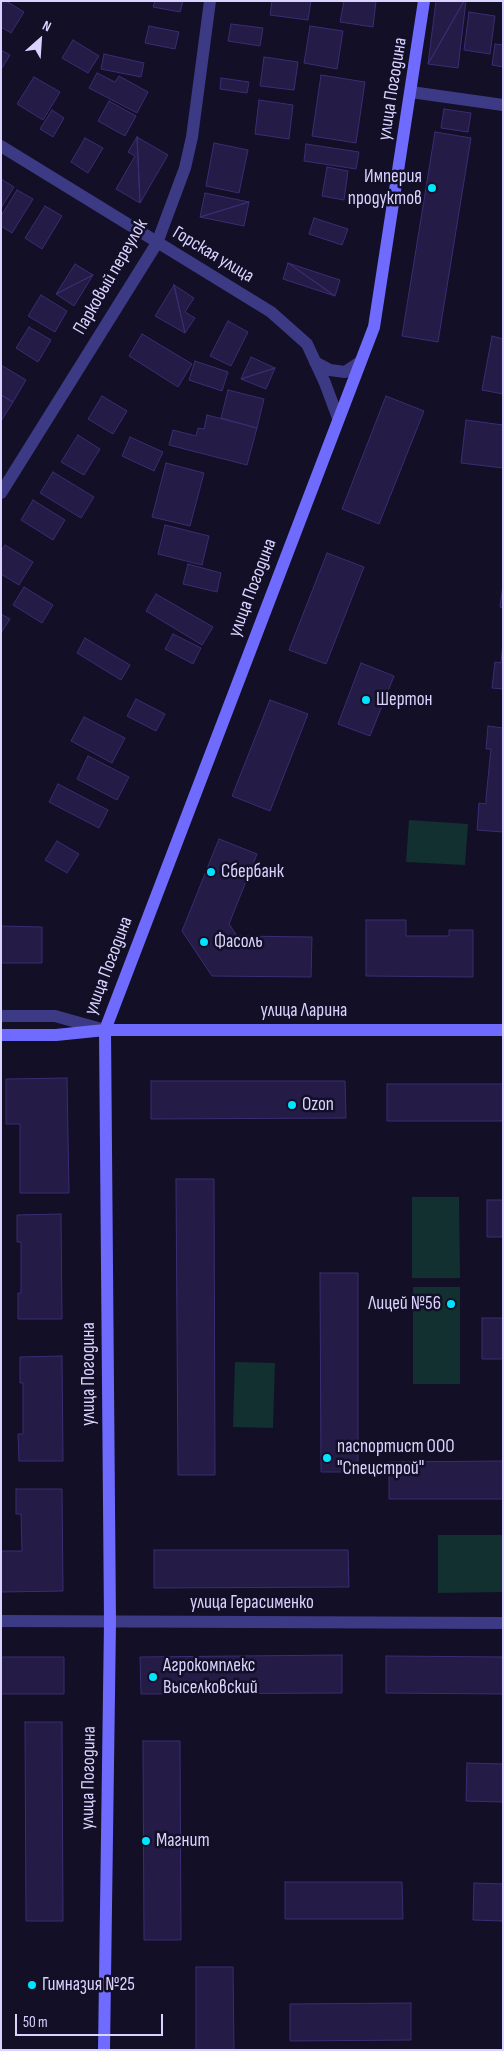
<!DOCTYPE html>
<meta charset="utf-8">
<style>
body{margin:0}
#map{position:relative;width:504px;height:2051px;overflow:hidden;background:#130f26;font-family:"Sofia Sans Condensed",sans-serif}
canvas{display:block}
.frame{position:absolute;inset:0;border:2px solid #d9d4ff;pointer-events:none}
.north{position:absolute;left:15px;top:15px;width:50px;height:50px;-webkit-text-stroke:4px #130f26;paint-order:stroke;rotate:26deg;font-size:14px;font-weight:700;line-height:20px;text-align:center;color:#d9d4ff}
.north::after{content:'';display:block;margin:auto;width:18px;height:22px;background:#d9d4ff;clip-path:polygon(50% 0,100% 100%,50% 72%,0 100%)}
.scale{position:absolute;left:15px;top:2014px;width:148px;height:22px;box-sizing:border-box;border:2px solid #d9d4ff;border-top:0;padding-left:6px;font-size:15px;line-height:18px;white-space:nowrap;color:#d9d4ff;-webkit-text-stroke:4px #130f26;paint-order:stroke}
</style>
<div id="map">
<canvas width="504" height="2051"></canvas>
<div class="frame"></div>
<div class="north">N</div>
<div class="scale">50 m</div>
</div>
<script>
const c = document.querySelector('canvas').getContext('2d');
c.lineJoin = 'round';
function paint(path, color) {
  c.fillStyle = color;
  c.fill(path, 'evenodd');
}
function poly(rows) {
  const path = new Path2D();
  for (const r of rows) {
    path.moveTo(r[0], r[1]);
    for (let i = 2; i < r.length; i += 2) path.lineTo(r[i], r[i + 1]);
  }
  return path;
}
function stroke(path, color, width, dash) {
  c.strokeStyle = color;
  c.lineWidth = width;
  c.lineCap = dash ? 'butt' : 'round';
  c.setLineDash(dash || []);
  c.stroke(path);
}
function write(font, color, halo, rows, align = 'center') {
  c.font = font + ' "Sofia Sans Condensed",sans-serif';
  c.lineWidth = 5;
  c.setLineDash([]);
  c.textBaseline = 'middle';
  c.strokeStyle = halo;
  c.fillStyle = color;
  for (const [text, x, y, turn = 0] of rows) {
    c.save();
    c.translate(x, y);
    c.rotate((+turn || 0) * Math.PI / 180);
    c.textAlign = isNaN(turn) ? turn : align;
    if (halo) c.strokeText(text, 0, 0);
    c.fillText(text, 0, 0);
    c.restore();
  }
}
const green = poly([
 [409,820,468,824,465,865,406,862],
 [412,1197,459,1197,460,1278,412,1278],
 [413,1287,460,1287,460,1384,413,1384],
 [235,1362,275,1363,273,1428,233,1427],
 [438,1535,503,1535,503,1592,438,1593]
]);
const building = poly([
 [1,1,6,1,24,12,11,33,1,27,1,1],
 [155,1,183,1,180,12,153,7,155,1],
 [272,1,311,1,308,20,270,15,272,1],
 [344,1,376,1,373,27,340,22,344,1],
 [436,1,464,1,428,64,436,1],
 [464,1,466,1,458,68,428,64,464,1],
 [469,12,495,16,490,54,464,50,469,12],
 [231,24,263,28,260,46,228,41,231,24],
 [149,26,179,32,175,49,145,43,149,26],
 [310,26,343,31,337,69,304,63,310,26],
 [73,40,99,56,88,73,62,58,73,40],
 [495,44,503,45,503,67,492,65,495,44],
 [1,50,10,55,2,68,1,68,1,50],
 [104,54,144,63,141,77,101,69,104,54],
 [264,57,298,62,294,90,260,86,264,57],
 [97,73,115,82,119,76,148,92,137,113,89,88,97,73],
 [321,75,365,82,356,143,312,136,321,75],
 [34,77,60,92,43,120,17,104,34,77],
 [221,78,249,82,247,93,220,89,221,78],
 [259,100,293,105,289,139,255,134,259,100],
 [109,101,136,116,125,136,98,121,109,101],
 [444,109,471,113,468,132,441,128,444,109],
 [52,110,64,118,53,137,40,129,52,110],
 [435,132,471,138,438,342,402,336,435,132],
 [137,137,168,155,140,203,137,137],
 [137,137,140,203,116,189,135,156,128,152,137,137],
 [85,138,103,148,88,173,71,162,85,138],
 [214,143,248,150,239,193,206,186,214,143],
 [306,144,359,152,356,169,304,161,306,144],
 [327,167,348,171,344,200,322,196,327,167],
 [1,179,14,187,1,208,1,179],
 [17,190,33,199,12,233,1,226,1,216,17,190],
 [205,193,249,202,200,217,205,193],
 [249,202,244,226,200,217,249,202],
 [45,206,62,216,42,249,25,238,45,206],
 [314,218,348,229,342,245,309,234,314,218],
 [288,263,340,280,335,296,288,263],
 [288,263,335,296,283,279,288,263],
 [75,264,93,275,56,294,75,264],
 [93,275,74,306,56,294,93,275],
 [174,285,185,333,155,316,174,285],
 [174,285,194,298,185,312,195,318,185,333,174,285],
 [41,295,67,311,55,332,28,316,41,295],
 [228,321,248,332,231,366,210,356,228,321],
 [29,327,51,340,38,362,16,348,29,327],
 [142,334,192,364,178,387,129,356,142,334],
 [492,336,503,339,503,394,482,390,492,336],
 [251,357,275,368,241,379,251,357],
 [195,361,228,372,222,391,189,380,195,361],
 [1,365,26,380,13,402,1,395,1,365],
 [275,368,266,389,241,379,275,368],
 [228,390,264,399,257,428,221,418,228,390],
 [1,395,13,402,1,421,1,395],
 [102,396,127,411,113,434,88,419,102,396],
 [386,396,424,411,379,524,342,509,386,396],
 [207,415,257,428,247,465,169,445,173,430,196,436,198,428,204,429,207,415],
 [466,420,503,425,503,468,461,463,466,420],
 [78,435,100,449,84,475,61,462,78,435],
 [130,437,163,452,154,471,122,456,130,437],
 [166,463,204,473,190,526,152,517,166,463],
 [53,472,94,497,81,518,40,493,53,472],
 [33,500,65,520,53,540,21,520,33,500],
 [165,525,209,536,202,565,158,554,165,525],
 [5,545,33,562,19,585,1,574,1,551,5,545],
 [327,553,364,567,326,664,289,650,327,553],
 [188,564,221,573,217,592,183,584,188,564],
 [503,585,503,608,500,607,503,585],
 [24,587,53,605,42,623,13,605,24,587],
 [156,594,213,627,202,645,146,611,156,594],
 [1,614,10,619,1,633,1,614],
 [173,634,201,648,193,664,165,649,173,634],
 [85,638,130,665,121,680,77,653,85,638],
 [503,641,503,689,492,688,495,662,501,663,503,641],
 [361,663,394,676,370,736,338,724,361,663],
 [136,699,165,714,156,731,127,716,136,699],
 [270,700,308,714,270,811,232,796,270,700],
 [84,717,125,738,112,763,71,741,84,717],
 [488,726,503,728,503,832,477,830,479,803,486,804,486,798,491,749,486,749,488,726],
 [88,756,129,777,117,800,77,779,88,756],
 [58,784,108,810,99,828,49,802,58,784],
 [219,839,257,854,229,924,237,936,312,937,311,977,212,976,182,931,219,839],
 [57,841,79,854,67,873,45,860,57,841],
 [366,920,406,920,406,936,449,936,449,930,473,930,473,977,366,976,366,920],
 [1,926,42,927,42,963,1,963,1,926],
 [67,1078,69,1193,20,1193,20,1124,6,1124,6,1079,67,1078],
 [151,1081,345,1081,346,1118,151,1119,151,1081],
 [387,1084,503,1084,503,1121,387,1121,387,1084],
 [176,1179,214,1179,215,1475,178,1475,176,1179],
 [487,1200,503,1200,503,1237,487,1237,487,1200],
 [61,1214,62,1319,18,1319,18,1293,21,1293,21,1242,17,1242,17,1215,61,1214],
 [320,1273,358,1273,358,1472,321,1472,320,1273],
 [482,1318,503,1318,503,1359,482,1359,482,1318],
 [62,1356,63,1461,19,1461,18,1434,23,1434,23,1383,20,1383,20,1357,62,1356],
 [503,1461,503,1499,389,1499,389,1462,503,1461],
 [16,1489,62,1489,63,1591,1,1592,1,1551,22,1551,21,1514,16,1514,16,1489],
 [154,1550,348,1550,349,1587,154,1588,154,1550],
 [342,1655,342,1693,141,1694,140,1657,342,1655],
 [386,1656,503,1657,503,1694,386,1693,386,1656],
 [1,1657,64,1657,64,1694,1,1694,1,1657],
 [25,1722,62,1722,63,1921,26,1921,25,1722],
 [143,1741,180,1741,181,1940,144,1940,143,1741],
 [467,1763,503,1764,503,1802,466,1801,467,1763],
 [285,1882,402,1882,403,1919,285,1919,285,1882],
 [474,1883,503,1884,503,1921,473,1920,474,1883],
 [196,1967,233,1967,234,2050,196,2050,196,1967],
 [411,2003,411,2040,290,2041,290,2004,411,2003]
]);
const street = poly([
 [411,92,503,105],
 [1,146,271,312,307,344,325,383,338,418],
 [315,362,330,370,345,372,360,362],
 [1,493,157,243,185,168,192,137,210,1],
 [1,1016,55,1016,105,1030],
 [1,1621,503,1623]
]);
const secondary = poly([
 [1,1035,56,1035,105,1030,503,1030],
 [104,2050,110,1622,105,1030,374,327,424,1]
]);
const markers = [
 [432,188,5,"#00e5ff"],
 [366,700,5,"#00e5ff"],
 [211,872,5,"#00e5ff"],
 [204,942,5,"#00e5ff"],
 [292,1105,5,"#00e5ff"],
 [451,1304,5,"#00e5ff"],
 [327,1458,5,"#00e5ff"],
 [153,1677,5,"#00e5ff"],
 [146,1841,5,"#00e5ff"],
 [32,1985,5,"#00e5ff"]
];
const streetNames = [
 ["улица Погодина",393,89,-81],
 ["Горская улица",213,255,31],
 ["Парковый переулок",111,277,-60],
 ["улица Погодина",253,588,-69],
 ["улица Погодина",109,966,-69],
 ["улица Ларина",304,1011],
 ["улица Погодина",89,1374,-90],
 ["улица Герасименко",252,1603],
 ["улица Погодина",89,1778,-89]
];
const poiNames = [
 ["Империя",422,177,"right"],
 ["продуктов",422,199,"right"],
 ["Шертон",376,700],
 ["Сбербанк",221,872],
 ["Фасоль",214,942],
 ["Ozon",302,1105],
 ["Лицей №56",441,1304,"right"],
 ["паспортист ООО",337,1447],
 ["\"Спецстрой\"",337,1469],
 ["Агрокомплекс",163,1666],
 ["Выселковский",163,1688],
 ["Магнит",156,1841],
 ["Гимназия №25",42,1985]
];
paint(green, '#12302f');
paint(building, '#241b47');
stroke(building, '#3b2d73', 1);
stroke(street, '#3d3a85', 12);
stroke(secondary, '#6f6bff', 12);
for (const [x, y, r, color] of markers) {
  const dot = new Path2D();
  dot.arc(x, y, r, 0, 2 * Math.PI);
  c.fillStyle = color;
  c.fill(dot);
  stroke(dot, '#130f26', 2);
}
write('19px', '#d9d4ff', '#130f26', streetNames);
write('19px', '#d9d4ff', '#130f26', poiNames, 'left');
</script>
